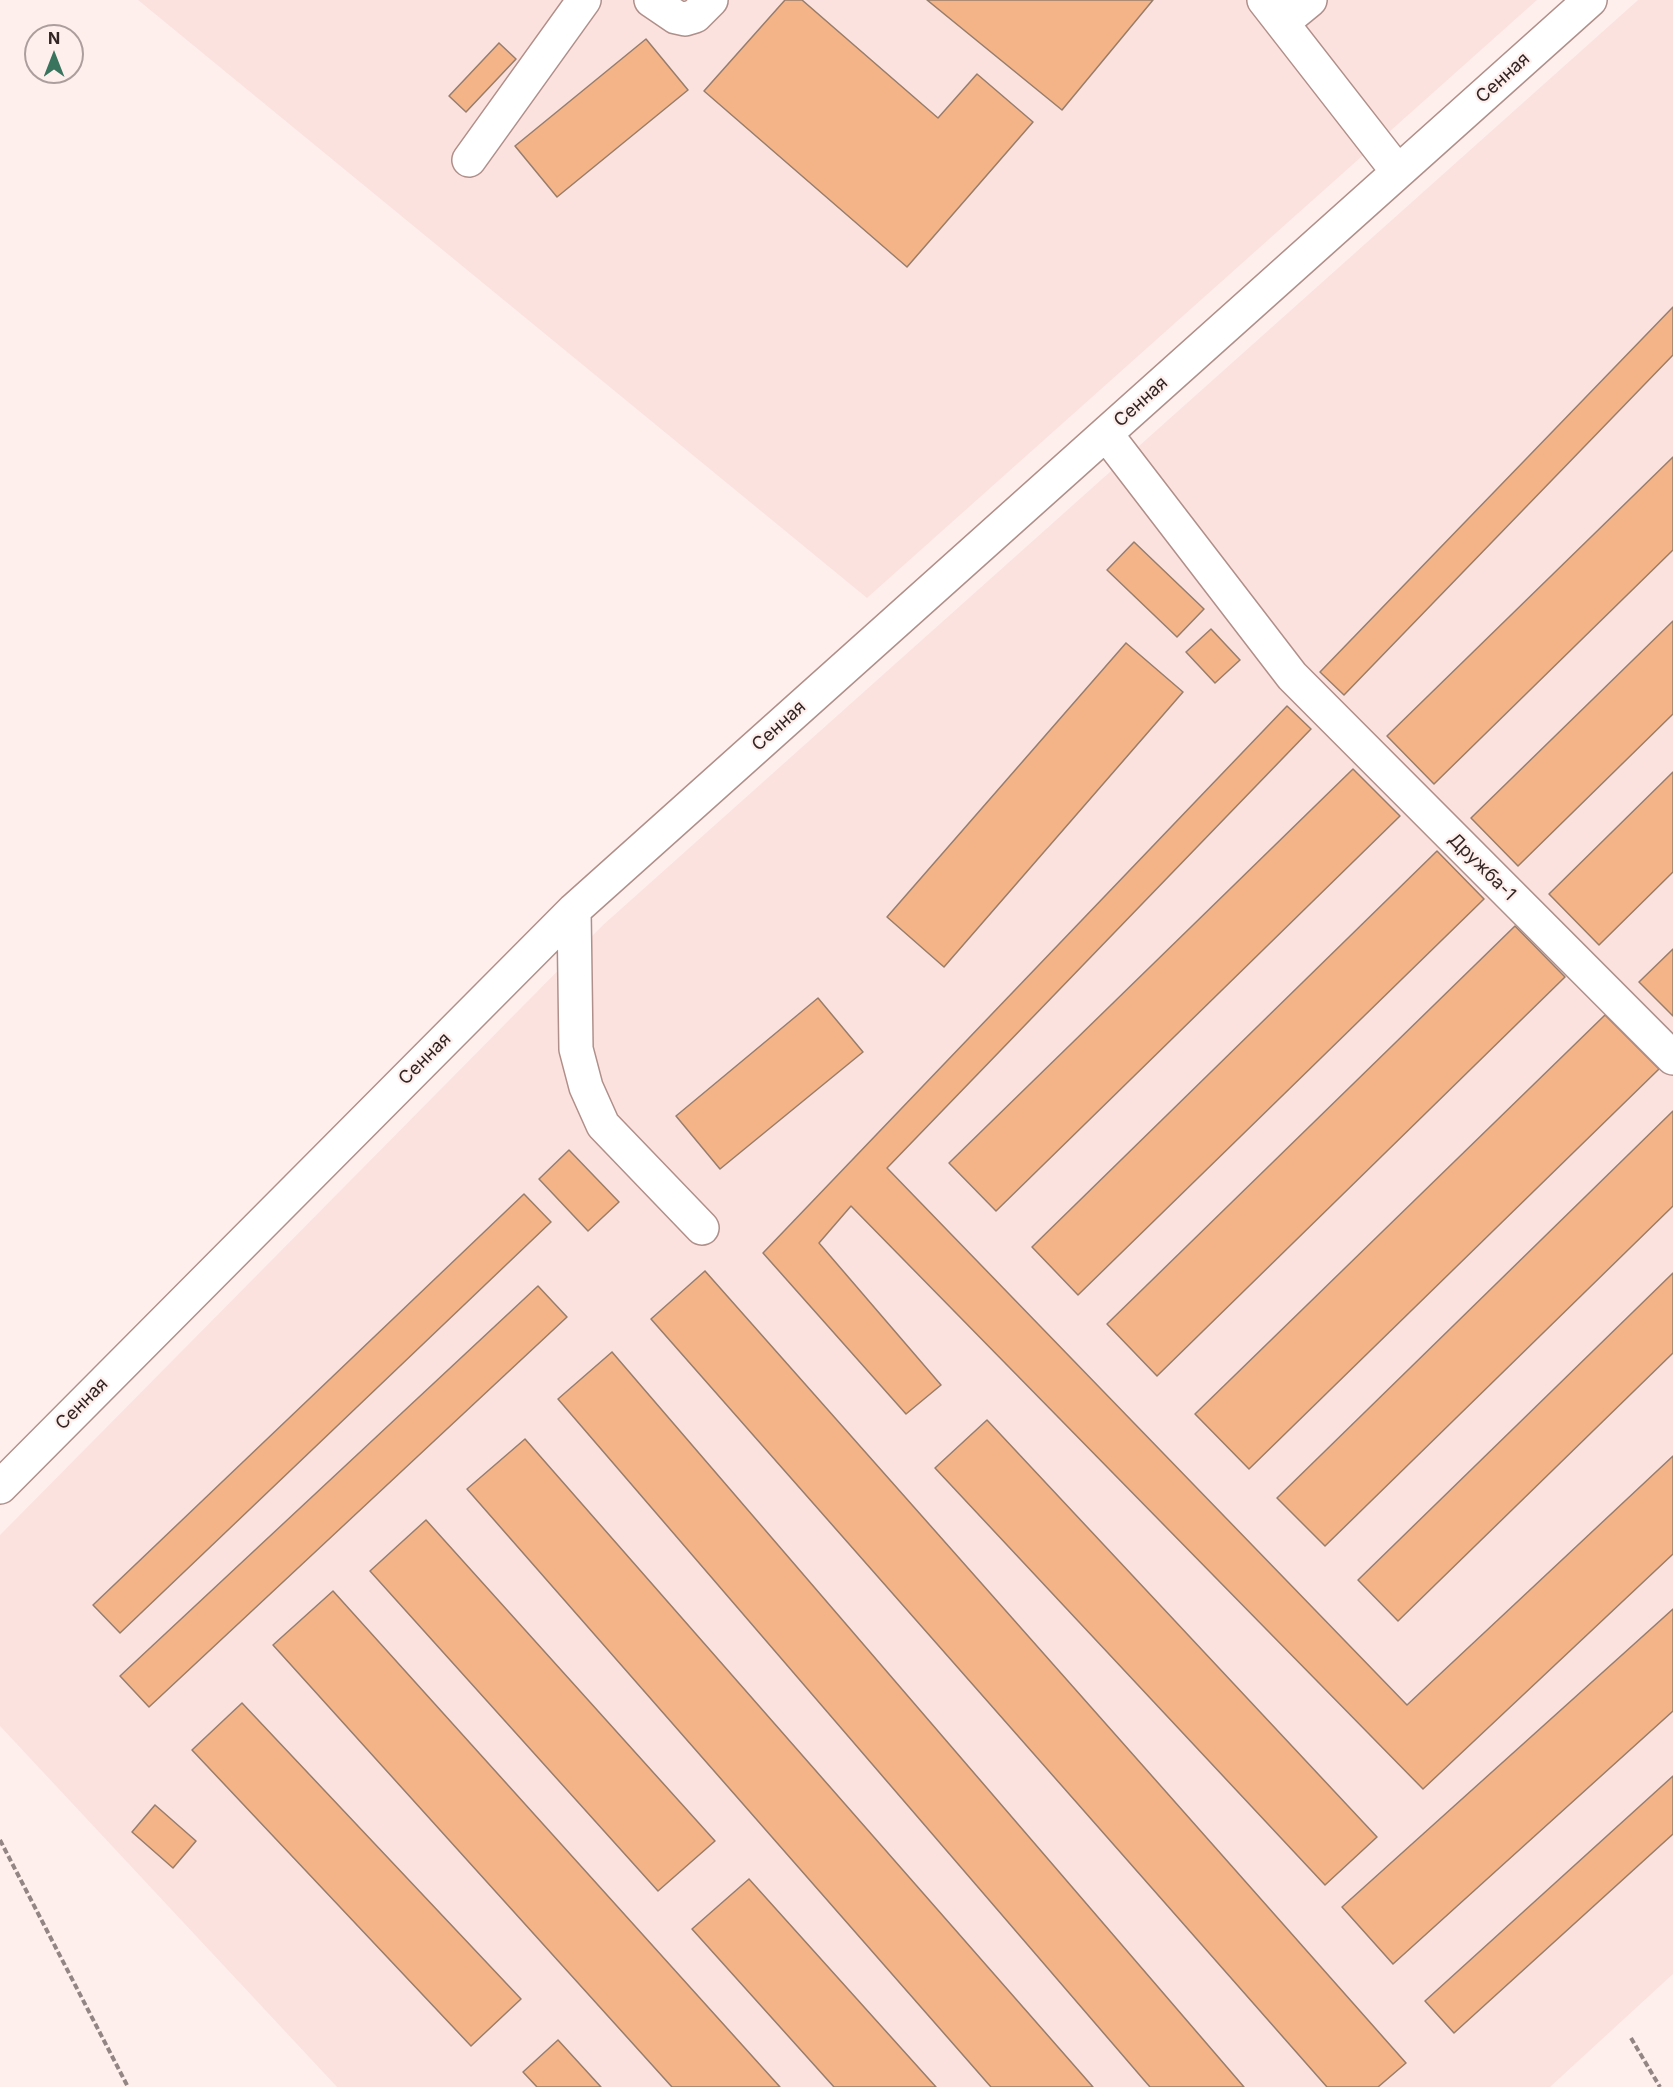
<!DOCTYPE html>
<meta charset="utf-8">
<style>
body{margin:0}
#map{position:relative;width:1673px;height:2087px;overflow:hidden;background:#feefed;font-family:Inter,sans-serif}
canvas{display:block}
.north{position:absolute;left:24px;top:24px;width:60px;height:60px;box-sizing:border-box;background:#feefed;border:2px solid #ac9e9c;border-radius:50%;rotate:0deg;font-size:16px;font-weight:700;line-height:24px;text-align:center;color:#322523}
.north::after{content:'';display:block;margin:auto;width:21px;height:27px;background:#39745e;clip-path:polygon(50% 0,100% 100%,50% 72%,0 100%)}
</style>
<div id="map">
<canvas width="1673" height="2087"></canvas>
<div class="north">N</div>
</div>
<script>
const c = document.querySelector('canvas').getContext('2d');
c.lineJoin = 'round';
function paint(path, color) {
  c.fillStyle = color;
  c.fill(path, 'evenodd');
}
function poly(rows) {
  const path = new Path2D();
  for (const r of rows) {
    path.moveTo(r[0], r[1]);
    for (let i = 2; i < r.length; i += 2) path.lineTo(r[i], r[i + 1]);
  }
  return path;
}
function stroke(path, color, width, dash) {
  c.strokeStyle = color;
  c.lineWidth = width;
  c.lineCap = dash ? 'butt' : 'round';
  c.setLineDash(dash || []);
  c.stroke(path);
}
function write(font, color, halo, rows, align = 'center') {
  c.font = font + ' Inter,sans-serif';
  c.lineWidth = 4.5;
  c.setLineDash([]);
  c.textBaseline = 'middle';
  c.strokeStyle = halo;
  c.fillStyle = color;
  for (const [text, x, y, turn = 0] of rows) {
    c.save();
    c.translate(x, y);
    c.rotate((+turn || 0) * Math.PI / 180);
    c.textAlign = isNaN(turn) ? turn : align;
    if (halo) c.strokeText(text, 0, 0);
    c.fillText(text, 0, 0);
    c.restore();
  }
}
const built = poly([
 [138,0,1537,0,867,598],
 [1638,0,1673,0,1673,1974,1550,2087,337,2087,0,1726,0,1535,603,925]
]);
const building = poly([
 [785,0,802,0,938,118,977,74,1033,122,907,267,704,91,785,0],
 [927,0,1153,0,1062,110,927,0],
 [646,39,688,90,557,197,515,146,646,39],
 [499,43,516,59,466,112,449,96,499,43],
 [1673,307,1673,355,1344,695,1320,672,1673,307],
 [1673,457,1673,550,1434,784,1387,736,1673,457],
 [1134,542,1204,609,1177,637,1107,570,1134,542],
 [1673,621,1673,714,1518,866,1471,818,1673,621],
 [1211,629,1240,660,1215,683,1186,652,1211,629],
 [1126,643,1183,692,944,967,887,917,1126,643],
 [1287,706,1311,729,887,1168,1407,1705,1673,1456,1673,1554,1423,1789,851,1206,819,1243,941,1385,906,1414,763,1253,1287,706],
 [1353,769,1400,816,996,1211,949,1163,1353,769],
 [1673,772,1673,872,1599,945,1549,894,1673,772],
 [1437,851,1484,899,1078,1295,1032,1247,1437,851],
 [1515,926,1565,977,1157,1376,1107,1324,1515,926],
 [1673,949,1673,1016,1639,982,1673,949],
 [818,998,863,1052,720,1169,676,1116,818,998],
 [1605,1015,1659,1069,1249,1469,1195,1414,1605,1015],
 [1673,1111,1673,1206,1325,1546,1277,1498,1673,1111],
 [569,1150,619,1202,588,1231,539,1179,569,1150],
 [524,1194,551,1222,120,1633,93,1605,524,1194],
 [705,1271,1406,2063,1378,2087,1327,2087,651,1319,705,1271],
 [1673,1273,1673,1353,1398,1621,1358,1580,1673,1273],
 [538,1286,567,1317,149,1707,120,1676,538,1286],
 [612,1352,1244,2087,1150,2087,558,1399,612,1352],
 [987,1420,1377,1837,1325,1885,935,1468,987,1420],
 [525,1439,1093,2087,991,2087,467,1489,525,1439],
 [426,1520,715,1841,658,1891,370,1571,426,1520],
 [333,1591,780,2087,672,2087,273,1645,333,1591],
 [1673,1609,1673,1711,1393,1964,1342,1907,1673,1609],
 [242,1703,521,1999,471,2046,192,1750,242,1703],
 [1673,1776,1673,1834,1454,2033,1425,2001,1673,1776],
 [155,1805,196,1841,173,1868,132,1832,155,1805],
 [749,1879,936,2087,834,2087,692,1929,749,1879],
 [558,2040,601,2087,537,2087,523,2072,558,2040]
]);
const path = poly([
 [0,1840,128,2087],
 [1631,2038,1660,2087]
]);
const minor = poly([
 [651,0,676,17,685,19,695,16,711,0],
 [1264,0,1398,172],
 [1282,23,1310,0],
 [469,160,584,0],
 [1106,434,1292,676,1673,1058],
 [574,910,576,1049,586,1087,603,1125,702,1228],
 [0,1487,574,910,1590,0]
]);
const streetNames = [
 ["Сенная",1503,78,-42],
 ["Сенная",1141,402,-42],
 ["Сенная",779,726,-42],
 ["Дружба-1",1482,867,45],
 ["Сенная",425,1059,-45],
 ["Сенная",82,1404,-45]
];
paint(built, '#fce2de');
paint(building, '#f5b487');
stroke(building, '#967d6c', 1.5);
stroke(minor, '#b08f8a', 36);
stroke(path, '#938583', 4, [6, 3]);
stroke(minor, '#fff', 33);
write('18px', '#322523', '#feefed', streetNames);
</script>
